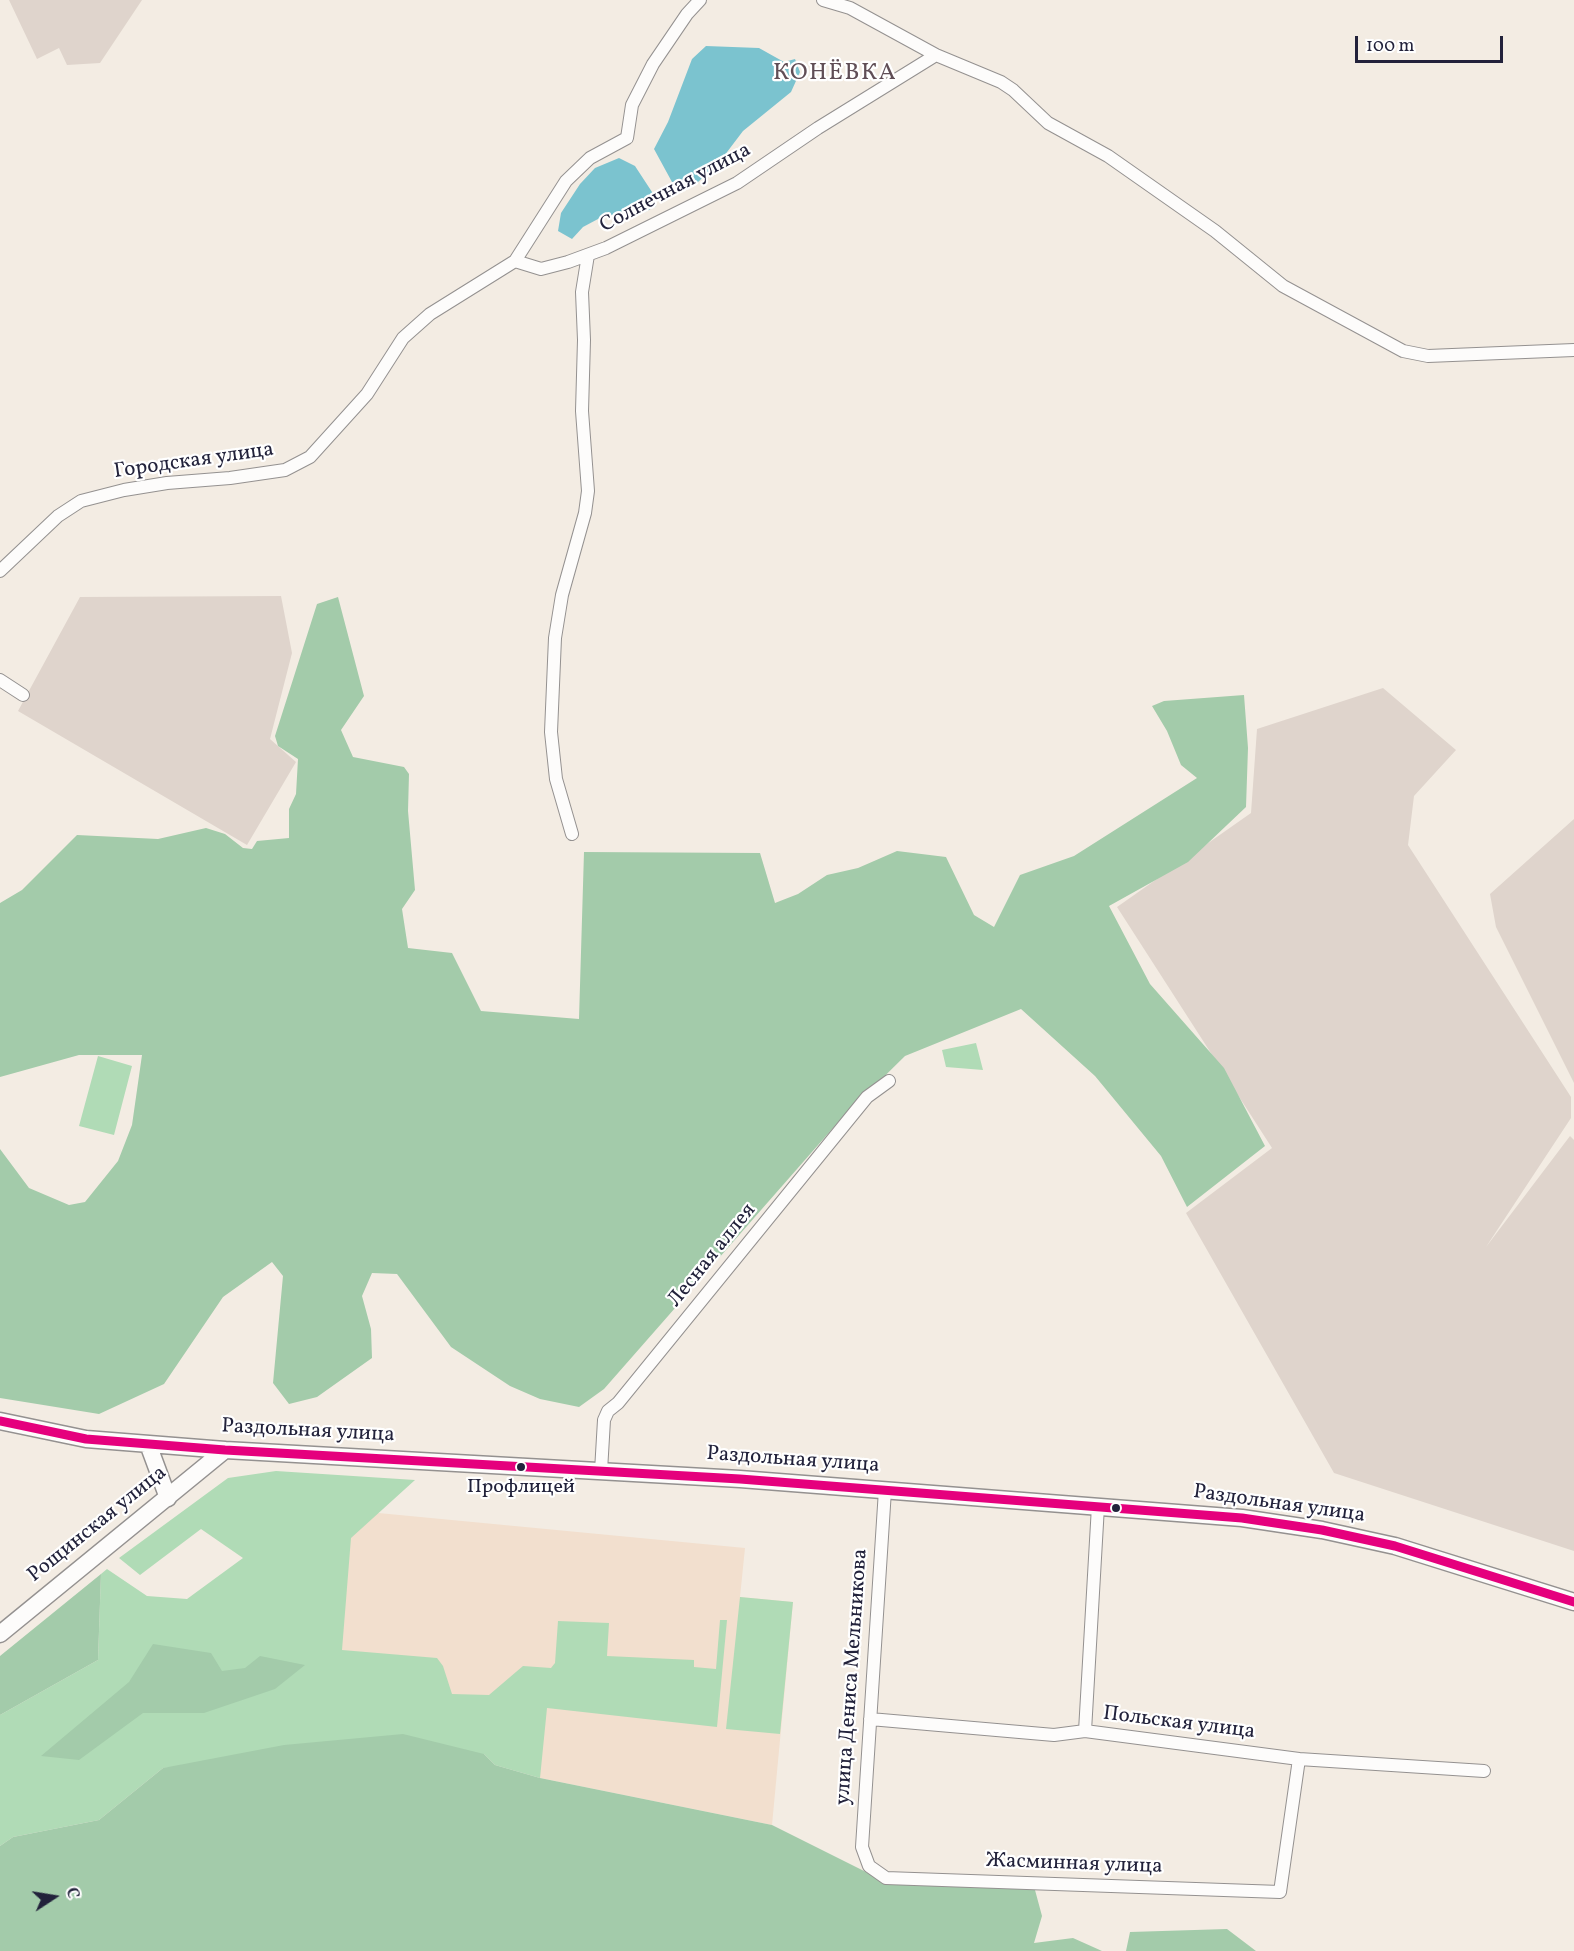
<!DOCTYPE html>
<meta charset="utf-8">
<style>
body{margin:0}
#map{position:relative;width:1574px;height:1951px;overflow:hidden;background:#f3ece3;font-family:Vollkorn,serif}
canvas{display:block}
.north{position:absolute;left:24px;top:1867px;width:60px;height:60px;-webkit-text-stroke:4px #fff;paint-order:stroke;rotate:78deg;font-size:16px;font-weight:700;line-height:24px;text-align:center;color:#22223b}
.north::after{content:'';display:block;margin:auto;width:21px;height:27px;background:#22223b;clip-path:polygon(50% 0,100% 100%,50% 72%,0 100%)}
.scale{position:absolute;left:1355px;top:36px;width:148px;height:27px;box-sizing:border-box;border:3px solid #22223b;border-top:0;padding-left:8px;font-size:18px;line-height:21px;white-space:nowrap;color:#22223b;-webkit-text-stroke:4px #fff;paint-order:stroke}
</style>
<div id="map">
<canvas width="1574" height="1951"></canvas>
<div class="north">С</div>
<div class="scale">100 m</div>
</div>
<script>
const c = document.querySelector('canvas').getContext('2d');
c.lineJoin = 'round';
function paint(path, color) {
  c.fillStyle = color;
  c.fill(path, 'evenodd');
}
function poly(rows) {
  const path = new Path2D();
  for (const r of rows) {
    path.moveTo(r[0], r[1]);
    for (let i = 2; i < r.length; i += 2) path.lineTo(r[i], r[i + 1]);
  }
  return path;
}
function stroke(path, color, width, dash) {
  c.strokeStyle = color;
  c.lineWidth = width;
  c.lineCap = dash ? 'butt' : 'round';
  c.setLineDash(dash || []);
  c.stroke(path);
}
function write(font, color, halo, rows, align = 'center') {
  c.font = font + ' Vollkorn,serif';
  c.lineWidth = 4.5;
  c.setLineDash([]);
  c.textBaseline = 'middle';
  c.strokeStyle = halo;
  c.fillStyle = color;
  for (const [text, x, y, turn = 0] of rows) {
    c.save();
    c.translate(x, y);
    c.rotate((+turn || 0) * Math.PI / 180);
    c.textAlign = isNaN(turn) ? turn : align;
    if (halo) c.strokeText(text, 0, 0);
    c.fillText(text, 0, 0);
    c.restore();
  }
}
const built = poly([
 [347,1510,745,1548,740,1597,793,1602,772,1825,540,1778,333,1655]
]);
const industrial = poly([
 [9,0,142,0,100,63,67,65,59,48,37,59],
 [281,596,292,653,270,739,296,762,247,845,18,711,80,597],
 [1383,688,1456,750,1414,796,1408,845,1571,1097,1571,1118,1486,1247,1570,1136,1574,1140,1574,1551,1334,1473,1186,1213,1272,1148,1117,907,1251,813,1257,729],
 [1574,819,1574,1083,1496,927,1490,894]
]);
const green = poly([
 [976,1043,983,1070,946,1067,942,1050],
 [98,1056,132,1066,114,1135,79,1126],
 [276,1471,415,1480,351,1538,342,1650,437,1658,443,1666,452,1694,489,1695,523,1666,551,1668,555,1663,558,1621,609,1623,607,1656,694,1660,694,1667,716,1669,720,1620,727,1620,717,1727,547,1708,540,1778,495,1765,484,1754,163,1768,99,1820,13,1837,0,1846,0,1715,98,1660,101,1574,107,1569,147,1596,187,1599,243,1558,201,1529,140,1575,119,1558,228,1478],
 [740,1597,793,1602,780,1734,726,1729]
]);
const forest = poly([
 [338,597,364,696,341,730,353,757,404,767,409,774,408,811,415,890,402,909,408,948,452,953,481,1011,579,1019,584,852,760,853,775,903,798,894,827,875,858,868,897,851,946,857,974,915,994,927,1020,875,1074,856,1197,778,1181,765,1167,731,1152,706,1164,701,1244,695,1248,748,1246,807,1188,862,1109,906,1150,984,1224,1068,1265,1146,1187,1207,1161,1156,1095,1076,1021,1009,905,1056,840,1120,604,1389,579,1407,540,1399,510,1386,451,1347,397,1274,372,1273,362,1296,371,1329,372,1358,317,1397,289,1404,273,1383,283,1276,272,1262,223,1297,164,1384,99,1414,0,1398,0,1149,29,1188,69,1205,85,1202,118,1161,132,1125,142,1055,79,1055,0,1077,0,903,22,890,77,835,158,839,206,828,225,834,243,848,252,849,257,841,289,838,289,809,296,794,298,759,278,746,275,736,317,604],
 [101,1574,98,1660,0,1715,0,1656],
 [153,1644,211,1653,222,1671,245,1668,260,1656,305,1665,275,1689,204,1713,143,1713,79,1760,41,1756,129,1682],
 [403,1734,484,1754,495,1765,540,1778,772,1825,884,1881,1035,1890,1042,1916,1034,1943,1073,1938,1102,1951,0,1951,0,1846,13,1837,99,1820,163,1768,284,1745],
 [1227,1929,1256,1951,1126,1951,1130,1932]
]);
const water = poly([
 [706,46,759,48,784,62,795,59,800,72,791,92,743,131,721,160,697,183,672,182,654,149,668,122,692,59],
 [619,158,635,166,652,192,656,206,645,212,627,211,598,219,583,227,572,239,558,231,561,213,580,184,595,168]
]);
const street = poly([
 [823,0,850,8,936,55,1001,82,1013,90,1048,123,1108,156,1215,231,1283,286,1403,351,1428,356,1574,350],
 [515,261,541,269,568,262,606,248,737,183,818,128,936,55],
 [0,571,58,516,81,501,124,490,167,483,230,478,285,470,310,457,367,394,403,338,430,314,515,261,566,181,590,158,627,138,632,105,653,64,687,14,700,0],
 [0,680,23,695],
 [572,834,556,779,551,732,555,638,562,595,585,513,588,491,582,411,584,340,582,292,588,255],
 [601,1471,604,1420,608,1411,618,1403,867,1097,889,1081],
 [885,1490,862,1847,869,1866,886,1878,1280,1892,1299,1759],
 [870,1719,1054,1735,1085,1731,1299,1759,1484,1771],
 [1085,1731,1098,1506]
]);
const secondary = poly([
 [0,1421,86,1439,225,1450,740,1479,1242,1518,1322,1530,1395,1546,1574,1602],
 [148,1444,168,1498],
 [0,1634,225,1450]
]);
const bus1 = poly([
 [0,1421,86,1439,225,1450,740,1479,1242,1518,1322,1530,1395,1546,1574,1602]
]);
const markers = [
 [521,1467,5,"#22223b"],
 [1116,1508,5,"#22223b"]
];
const busNames = [
 ["Профлицей",521,1488]
];
const streetNames = [
 ["Солнечная улица",676,189,-28],
 ["Городская улица",194,462,-8],
 ["Лесная аллея",713,1256,-51],
 ["Раздольная улица",308,1432,3],
 ["Раздольная улица",793,1461,4],
 ["Раздольная улица",1279,1505,8],
 ["Рощинская улица",98,1525,-39],
 ["улица Дениса Мельникова",853,1677,-86],
 ["Польская улица",1179,1724,7],
 ["Жасминная улица",1074,1865,2]
];
const quarterNames = [
 ["КОНЁВКА",835,75]
];
paint(built, '#f2dfce');
paint(industrial, '#dfd4cc');
paint(green, '#b0dbb6');
paint(forest, '#a3cbaa');
paint(water, '#7bc3cf');
stroke(street, '#949190', 14);
stroke(secondary, '#949190', 19);
stroke(street, '#fdfcfb', 12);
stroke(secondary, '#fdfcfb', 16);
stroke(bus1, '#e5007d', 9);
for (const [x, y, r, color] of markers) {
  const dot = new Path2D();
  dot.arc(x, y, r, 0, 2 * Math.PI);
  c.fillStyle = color;
  c.fill(dot);
  stroke(dot, '#fff', 2);
}
write('20px', '#22223b', '#fff', busNames);
write('21px', '#22223b', '#fff', streetNames);
c.letterSpacing = '1.5px';
write('24px', '#604e56', '#fff', quarterNames);
c.letterSpacing = '0px';
</script>
